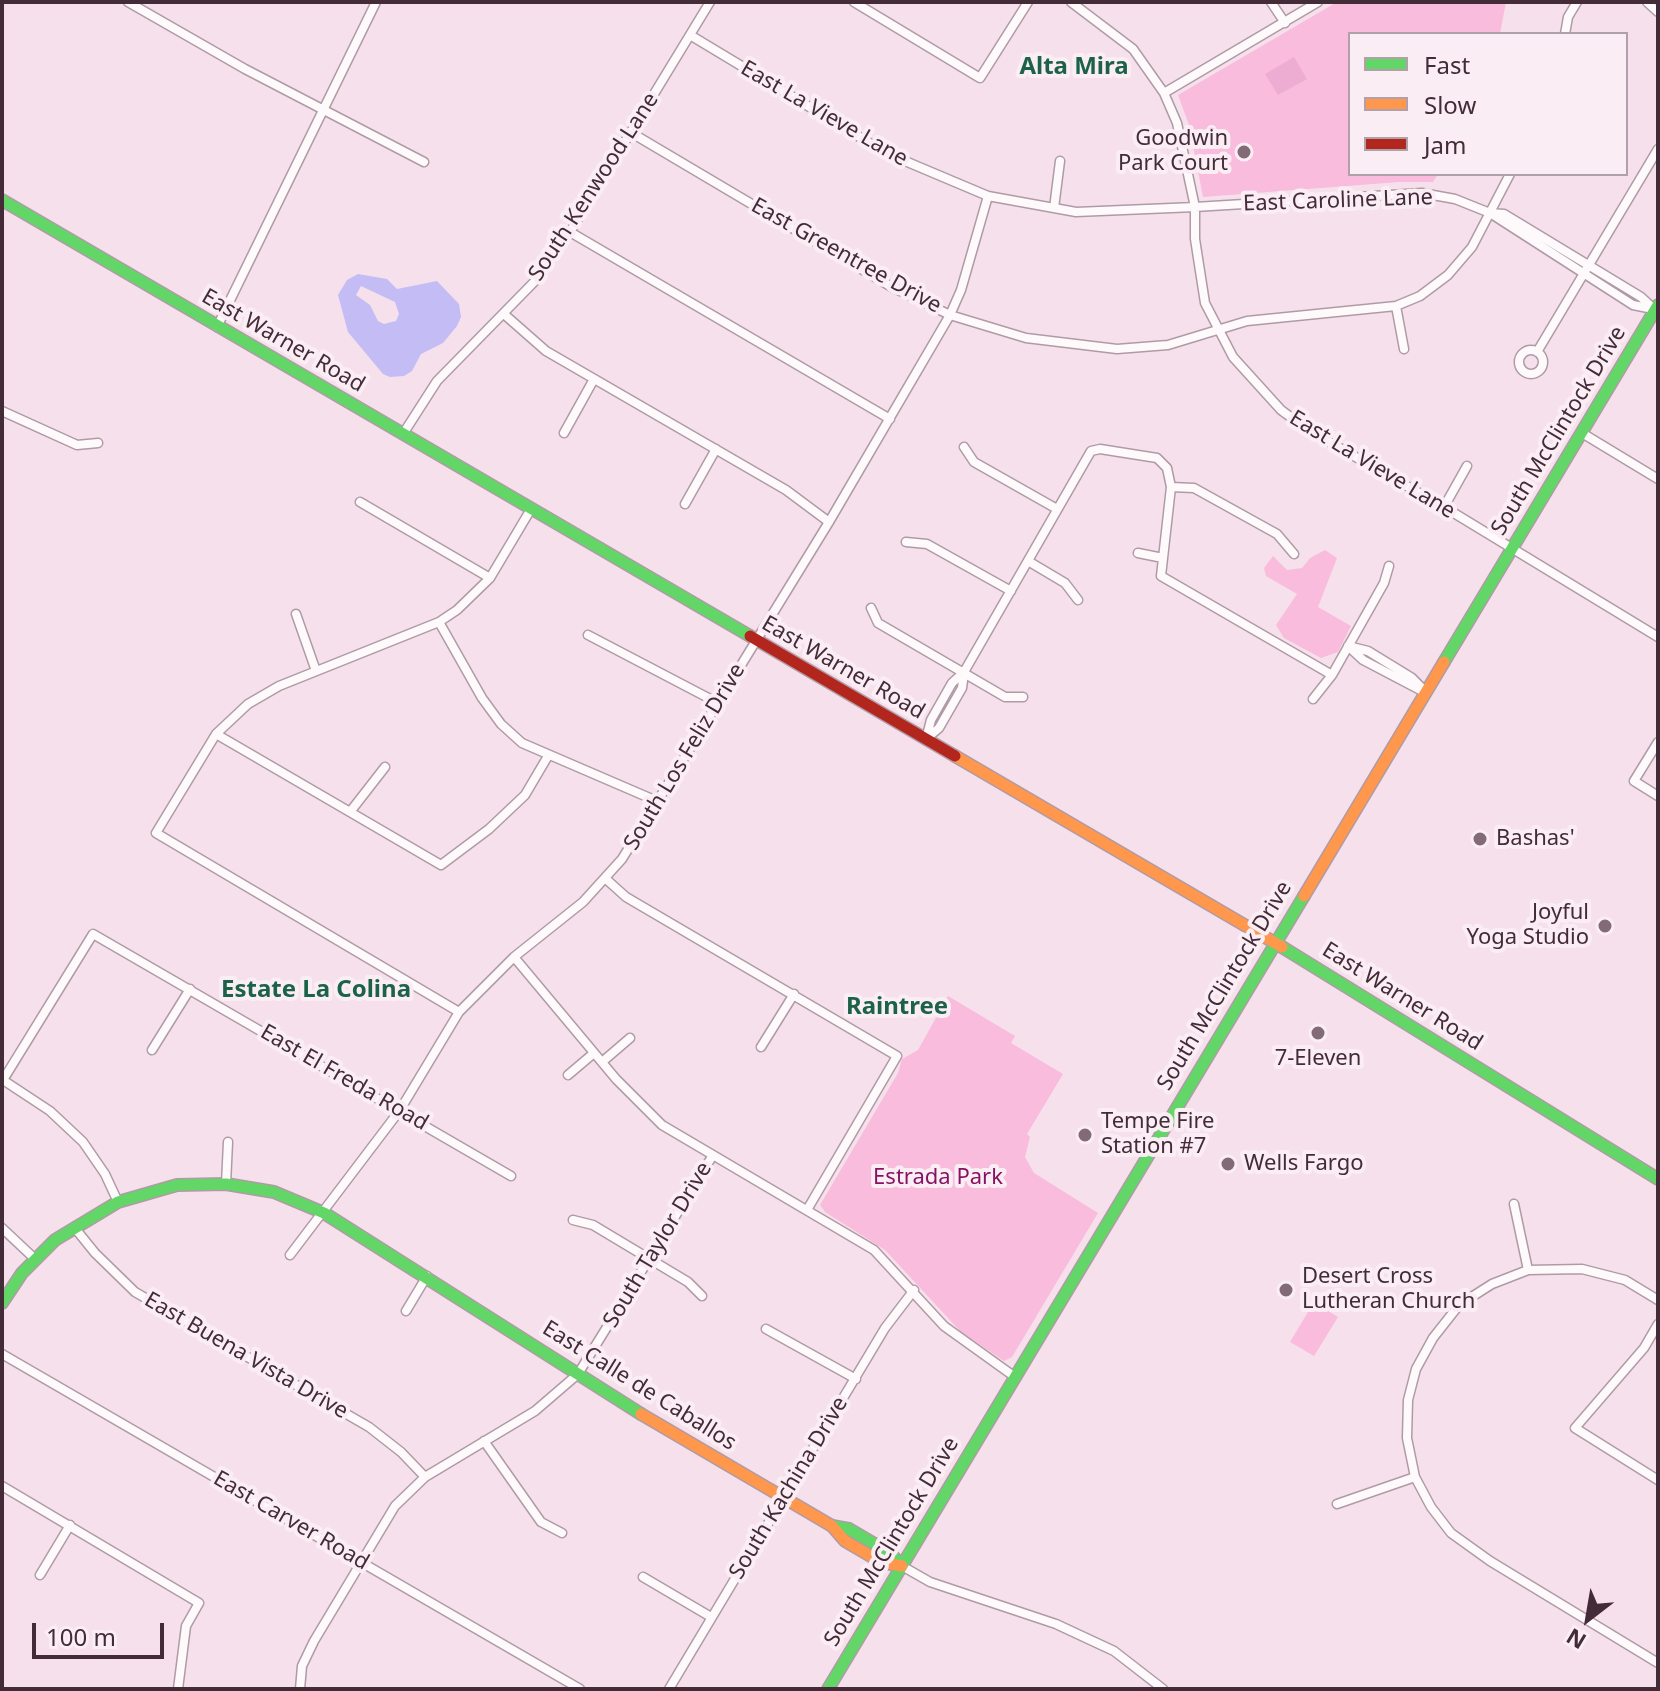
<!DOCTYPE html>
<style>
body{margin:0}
#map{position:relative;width:1660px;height:1691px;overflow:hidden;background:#f6e0eb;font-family:"Noto Sans",sans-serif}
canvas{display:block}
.frame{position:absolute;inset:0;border:4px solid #432b38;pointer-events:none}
.legend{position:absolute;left:1348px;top:32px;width:280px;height:144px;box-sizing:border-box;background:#faeef4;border:2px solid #b1a0a9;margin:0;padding:10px 14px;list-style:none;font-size:24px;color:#432b38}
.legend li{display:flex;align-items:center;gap:16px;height:40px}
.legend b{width:40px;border:2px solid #b1a0a9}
.north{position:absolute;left:1548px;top:1579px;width:80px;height:80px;-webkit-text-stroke:6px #faeef4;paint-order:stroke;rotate:211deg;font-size:22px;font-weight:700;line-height:32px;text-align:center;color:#432b38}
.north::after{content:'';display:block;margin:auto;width:28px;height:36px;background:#432b38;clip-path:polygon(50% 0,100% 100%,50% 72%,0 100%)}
.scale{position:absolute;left:32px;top:1623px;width:132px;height:36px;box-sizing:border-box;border:4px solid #432b38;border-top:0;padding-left:10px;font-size:24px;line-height:28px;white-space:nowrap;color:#432b38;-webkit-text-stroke:6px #faeef4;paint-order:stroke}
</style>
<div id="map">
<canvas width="1660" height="1691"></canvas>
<div class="frame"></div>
<ul class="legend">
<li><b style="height:10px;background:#63d668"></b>Fast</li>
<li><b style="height:10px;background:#ff974d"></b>Slow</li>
<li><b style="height:10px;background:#b3261e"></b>Jam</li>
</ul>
<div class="north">N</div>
<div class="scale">100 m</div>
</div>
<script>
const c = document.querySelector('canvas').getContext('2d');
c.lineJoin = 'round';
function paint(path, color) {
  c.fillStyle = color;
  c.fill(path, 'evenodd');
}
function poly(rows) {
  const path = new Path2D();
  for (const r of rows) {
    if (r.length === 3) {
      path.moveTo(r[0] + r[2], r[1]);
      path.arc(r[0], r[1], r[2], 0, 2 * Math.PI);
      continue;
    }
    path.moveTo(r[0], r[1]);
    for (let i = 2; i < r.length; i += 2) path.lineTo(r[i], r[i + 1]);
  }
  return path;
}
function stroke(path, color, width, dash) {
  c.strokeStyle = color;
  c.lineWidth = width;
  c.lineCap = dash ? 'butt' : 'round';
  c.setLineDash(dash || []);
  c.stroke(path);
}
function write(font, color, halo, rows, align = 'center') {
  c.font = font + ' "Noto Sans",sans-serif';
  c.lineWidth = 8;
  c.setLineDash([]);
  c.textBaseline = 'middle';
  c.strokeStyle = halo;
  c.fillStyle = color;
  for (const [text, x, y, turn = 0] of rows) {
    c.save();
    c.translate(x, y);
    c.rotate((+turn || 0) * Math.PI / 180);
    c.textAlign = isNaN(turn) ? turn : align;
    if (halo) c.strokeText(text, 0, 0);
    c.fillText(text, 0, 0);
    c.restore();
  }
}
const green = poly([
 [1337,2,1506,2,1500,34,1350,34,1350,174,1438,174,1433,182,1399,182,1203,197,1189,125,1178,95],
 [1325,550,1337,558,1318,607,1351,626,1338,652,1321,658,1284,638,1276,625,1297,594,1266,576,1264,568,1273,556,1287,570,1302,568,1310,558],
 [948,996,1015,1036,1011,1043,1063,1074,1027,1134,1030,1137,1025,1157,1034,1173,1098,1213,1012,1357,1004,1361,961,1332,885,1250,825,1212,820,1205,898,1073,902,1059,918,1050],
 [1314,1302,1338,1317,1314,1356,1290,1342]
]);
const forest = poly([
 [1294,57,1307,79,1278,95,1265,74]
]);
const water = poly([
 [358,274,387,279,397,289,437,281,459,304,461,317,457,326,443,343,421,354,412,371,404,376,390,377,383,374,348,332,338,295,347,280],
 [361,286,395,302,399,314,396,321,384,324,378,321,370,305,356,295]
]);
const street = poly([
 [128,2,245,69,424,162],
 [854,2,980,78,1028,2],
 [1071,2,1133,49,1164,93,1177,123,1195,207,1422,193,1455,199,1490,213,1504,214,1641,297,1655,310],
 [1271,2,1285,23],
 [1647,2,1658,12],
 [1565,34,1568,17,1577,2],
 [690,35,886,153,988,196,1076,212,1195,207,1195,239,1205,303,1233,357,1281,410,1308,430,1444,507,1658,637],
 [1164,93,1318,2],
 [630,132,890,286,950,315,1026,338,1117,349,1168,345,1247,321,1396,306,1420,296,1448,275,1472,247,1510,174],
 [1054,208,1060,161],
 [1490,213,1633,305,1653,309],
 [570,232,890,419],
 [1396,306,1404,349],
 [505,315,546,351,786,490,829,522],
 [217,327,376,2],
 [1531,362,12],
 [1537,352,1658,149],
 [2,411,77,445,98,443],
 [564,433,594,379],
 [1582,433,1658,479],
 [403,434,437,381,536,280,570,232,710,2],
 [964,447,974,462,1057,509],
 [1171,487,1161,576,1332,675],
 [360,502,490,578],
 [685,504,716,449],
 [1444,507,1467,466],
 [906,542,927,544,1011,591],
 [1138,553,1163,558],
 [1028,561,1065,583,1078,600],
 [871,608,878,623,1005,697,1023,697],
 [296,614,316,671],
 [439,622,482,698,501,724,522,743,659,802],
 [588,635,718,703],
 [1348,646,1368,651,1412,678,1426,692],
 [1349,647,1363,660,1422,691],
 [1313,699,1332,675,1384,583,1389,566],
 [216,734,441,865,489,829,525,795,548,756],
 [926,739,931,720,952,683,964,672,1091,451,1100,449,1157,458,1167,468,1171,487,1194,488,1277,534,1294,554],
 [926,739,939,728,962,688,964,673],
 [1658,742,1634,781,1658,796],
 [350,812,385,767],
 [606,879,626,897,897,1056,807,1210],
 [514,957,616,1079,662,1125,874,1250,944,1326,1015,1377],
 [459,1012,156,833,216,734,248,704,279,686,439,622,457,610,490,578,531,509],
 [761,1047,794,994],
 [152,1050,190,989],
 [602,1062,630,1038],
 [568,1075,594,1053],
 [226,1184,228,1142],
 [118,1202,105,1174,83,1142,50,1111,3,1080,93,934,511,1176],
 [1514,1204,1528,1270],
 [573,1220,593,1225,688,1282,702,1296],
 [74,1227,95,1253,135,1292,369,1427,401,1452,425,1477],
 [2,1228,35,1259],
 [290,1255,400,1110,459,1012,514,957,583,902,622,859,829,522,950,315,961,290,988,196],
 [1658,1300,1625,1280,1582,1269,1528,1270,1492,1284,1459,1305,1433,1338,1416,1369,1408,1400,1407,1438,1415,1477,1431,1507,1451,1533,1490,1561,1658,1663],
 [406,1311,427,1276],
 [1658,1324,1644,1348,1575,1428,1658,1480],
 [766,1329,856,1379],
 [2,1354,580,1689],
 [484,1441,541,1522,562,1533],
 [2,1486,199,1603,186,1626,178,1689],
 [1337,1504,1415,1477],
 [902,1566,930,1582,1056,1624,1114,1651,1163,1689],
 [40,1575,70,1525],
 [643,1577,711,1617],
 [300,1689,302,1666,314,1641,395,1506,425,1477,535,1411,578,1374,713,1155],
 [669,1689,885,1328,914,1290]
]);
const fast = poly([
 [2,200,750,636],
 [1444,662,1658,305],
 [1282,947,1658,1179],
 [2,1303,22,1273,55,1240,118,1202,177,1185,226,1184,274,1192,324,1213,641,1414],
 [832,1526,849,1529,890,1553,902,1566],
 [828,1689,1304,896]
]);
const slow = poly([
 [955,756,1282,947],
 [1304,896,1444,662],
 [641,1414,832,1526,845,1541,881,1562,902,1566]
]);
const jam = poly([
 [750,636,955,756]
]);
const markers = [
 [1244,152,8,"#826a77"],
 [1480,839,8,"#826a77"],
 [1605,926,8,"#826a77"],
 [1318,1033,8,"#826a77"],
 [1085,1135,8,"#826a77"],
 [1228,1164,8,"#826a77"],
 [1286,1290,8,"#826a77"]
];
const streetNames = [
 ["East La Vieve Lane",824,114,30],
 ["South Kenwood Lane",594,187,-57],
 ["East Caroline Lane",1338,201,-2],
 ["East Greentree Drive",846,256,29],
 ["East Warner Road",283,341,30],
 ["South McClintock Drive",1559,431,-59],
 ["East La Vieve Lane",1372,465,31],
 ["East Warner Road",843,668,30],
 ["South Los Feliz Drive",685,757,-59],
 ["South McClintock Drive",1225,986,-59],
 ["East Warner Road",1402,997,32],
 ["East El Freda Road",344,1078,30],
 ["South Taylor Drive",658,1245,-59],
 ["East Buena Vista Drive",246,1356,30],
 ["East Calle de Caballos",639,1386,32],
 ["South Kachina Drive",789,1488,-59],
 ["East Carver Road",291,1521,30],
 ["South McClintock Drive",892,1542,-59]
];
const poiNames = [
 ["Goodwin",1228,139,"right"],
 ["Park Court",1228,164,"right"],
 ["Bashas'",1496,839],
 ["Joyful",1589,913,"right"],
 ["Yoga Studio",1589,938,"right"],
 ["7-Eleven",1318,1059,"center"],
 ["Tempe Fire",1101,1122],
 ["Station #7",1101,1147],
 ["Wells Fargo",1244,1164],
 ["Desert Cross",1302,1277],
 ["Lutheran Church",1302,1302]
];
const parkNames = [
 ["Estrada Park",938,1178]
];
const neighbourhoodNames = [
 ["Alta Mira",1074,67],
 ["Estate La Colina",316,990],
 ["Raintree",897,1007]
];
paint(green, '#f9bcdd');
paint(forest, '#edadd2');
paint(water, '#c4bcf5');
stroke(street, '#af9ba6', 11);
stroke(fast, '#af9ba6', 14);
stroke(slow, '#af9ba6', 14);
stroke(jam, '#af9ba6', 14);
stroke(street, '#fefafc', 8);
stroke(fast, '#63d668', 11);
stroke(slow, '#ff974d', 11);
stroke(jam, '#b3261e', 11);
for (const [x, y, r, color] of markers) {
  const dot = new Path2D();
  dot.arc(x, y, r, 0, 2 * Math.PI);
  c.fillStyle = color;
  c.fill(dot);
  stroke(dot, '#faeef4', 3);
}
write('22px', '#432b38', '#faeef4', streetNames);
write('22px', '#432b38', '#faeef4', poiNames, 'left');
write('22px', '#881262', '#faeef4', parkNames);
write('bold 24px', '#1c6249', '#faeef4', neighbourhoodNames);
</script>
